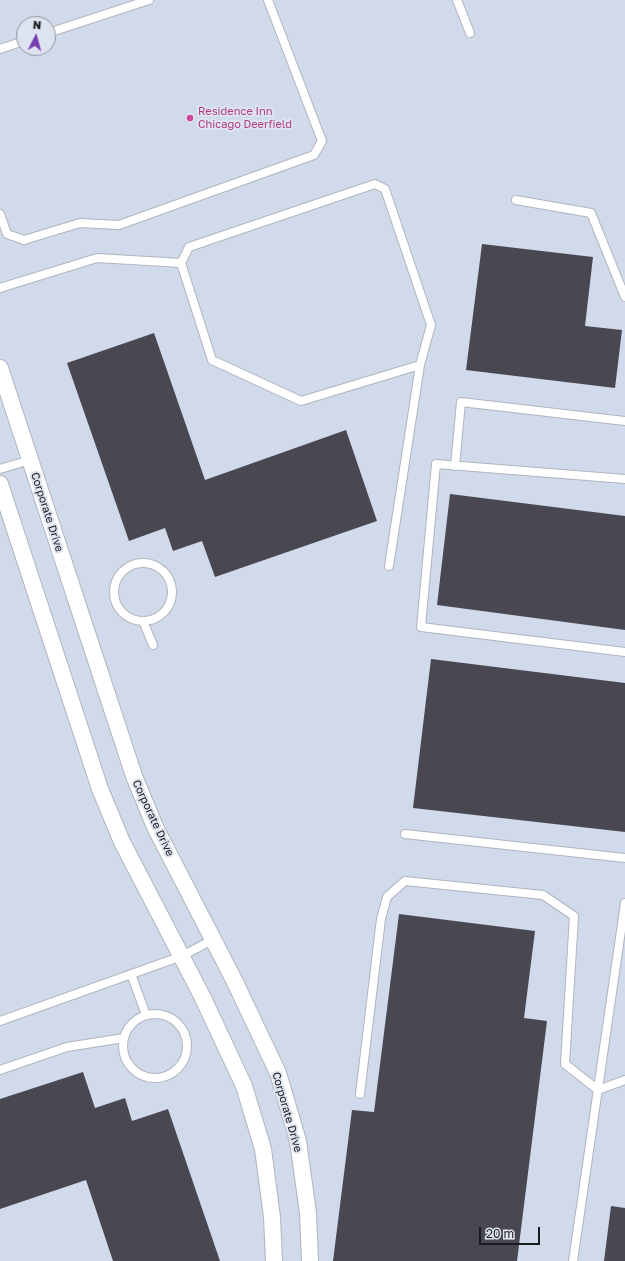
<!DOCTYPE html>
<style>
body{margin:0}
#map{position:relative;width:625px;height:1261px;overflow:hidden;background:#dee4ef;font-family:"Golos Text",sans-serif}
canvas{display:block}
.north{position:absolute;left:16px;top:16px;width:40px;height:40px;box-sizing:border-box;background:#dee4ef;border:1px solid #8f949c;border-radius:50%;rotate:6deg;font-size:11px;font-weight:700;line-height:16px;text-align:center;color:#191b1f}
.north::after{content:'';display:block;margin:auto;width:14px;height:18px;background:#773db3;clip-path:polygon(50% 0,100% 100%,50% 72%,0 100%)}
.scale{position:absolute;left:479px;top:1227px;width:61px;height:18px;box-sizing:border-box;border:2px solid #191b1f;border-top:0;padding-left:5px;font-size:12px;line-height:14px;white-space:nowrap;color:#191b1f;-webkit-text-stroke:3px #dee4ef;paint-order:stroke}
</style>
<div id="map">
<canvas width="625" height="1261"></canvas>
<div class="north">N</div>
<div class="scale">20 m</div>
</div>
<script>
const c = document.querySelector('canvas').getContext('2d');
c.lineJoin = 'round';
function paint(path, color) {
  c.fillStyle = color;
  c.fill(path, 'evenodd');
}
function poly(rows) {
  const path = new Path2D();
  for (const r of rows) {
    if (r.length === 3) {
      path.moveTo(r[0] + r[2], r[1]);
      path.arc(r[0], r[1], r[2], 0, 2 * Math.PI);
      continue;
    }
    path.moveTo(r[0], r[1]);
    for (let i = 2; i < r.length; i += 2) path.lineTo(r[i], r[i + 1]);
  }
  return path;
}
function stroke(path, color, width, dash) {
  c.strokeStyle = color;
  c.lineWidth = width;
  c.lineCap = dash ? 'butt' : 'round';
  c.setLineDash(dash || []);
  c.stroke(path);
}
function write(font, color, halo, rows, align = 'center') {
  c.font = font + ' "Golos Text",sans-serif';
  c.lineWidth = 4;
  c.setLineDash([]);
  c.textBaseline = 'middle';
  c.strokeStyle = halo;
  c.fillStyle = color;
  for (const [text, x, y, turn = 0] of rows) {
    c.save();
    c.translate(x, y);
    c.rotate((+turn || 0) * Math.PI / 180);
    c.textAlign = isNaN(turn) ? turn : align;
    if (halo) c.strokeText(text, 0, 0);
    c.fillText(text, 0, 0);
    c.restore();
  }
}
const built = poly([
 [0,0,625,0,625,1261,0,1261],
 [24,24,48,24,48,48,24,48]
]);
const building = poly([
 [482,244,593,257,585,326,622,330,615,388,466,370],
 [154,333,205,480,346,430,377,521,215,577,202,541,173,551,165,528,129,541,67,363],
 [450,494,625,516,625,630,437,605],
 [431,659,625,683,625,832,413,808],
 [399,914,535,931,524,1018,547,1021,517,1261,333,1261,352,1110,374,1112],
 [83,1072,95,1108,125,1098,132,1121,168,1109,220,1261,113,1261,86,1180,0,1209,0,1099],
 [611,1206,625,1208,625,1261,604,1261]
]);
const service = poly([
 [457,0,470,33],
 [48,33,149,0],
 [0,49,24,41],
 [516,200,591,213,625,297],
 [0,214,7,234,24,240,80,223,119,225,314,155,322,141,268,0],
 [0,288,97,258,181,263],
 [455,466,461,402,625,421],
 [0,469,30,460],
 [625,479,436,464,421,627,625,652],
 [143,592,29],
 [389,566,420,365,431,325,385,189,375,184,189,247,181,263,212,360,301,401,420,365],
 [143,621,153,645],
 [405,834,625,858],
 [131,974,146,1015],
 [155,1046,32],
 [0,1021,182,956,214,939],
 [0,1070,67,1047,124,1038],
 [360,1094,381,919,387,897,405,881,543,895,574,916,565,1064,598,1090,625,1080],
 [573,1261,625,903]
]);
const minor = poly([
 [0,368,134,776,155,827,234,980,278,1073,298,1141,308,1213,310,1261],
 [0,484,100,789,122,842,202,996,244,1086,263,1149,272,1217,274,1261]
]);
const markers = [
 [190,118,4,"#d1479c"]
];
const hotelNames = [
 ["Residence Inn",198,112],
 ["Chicago Deerfield",198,125]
];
const streetNames = [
 ["Corporate Drive",47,512,72],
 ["Corporate Drive",153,818,65],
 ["Corporate Drive",287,1112,74]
];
paint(built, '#d0daeb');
paint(building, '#494852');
stroke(service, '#afb5bf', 10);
stroke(minor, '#afb5bf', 18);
stroke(service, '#fff', 8);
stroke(minor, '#fff', 16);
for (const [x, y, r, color] of markers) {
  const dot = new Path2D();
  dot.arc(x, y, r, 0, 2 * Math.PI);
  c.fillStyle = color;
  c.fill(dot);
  stroke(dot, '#dee4ef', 1.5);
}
write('11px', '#b23c85', '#dee4ef', hotelNames, 'left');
write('11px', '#191b1f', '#dee4ef', streetNames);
</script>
